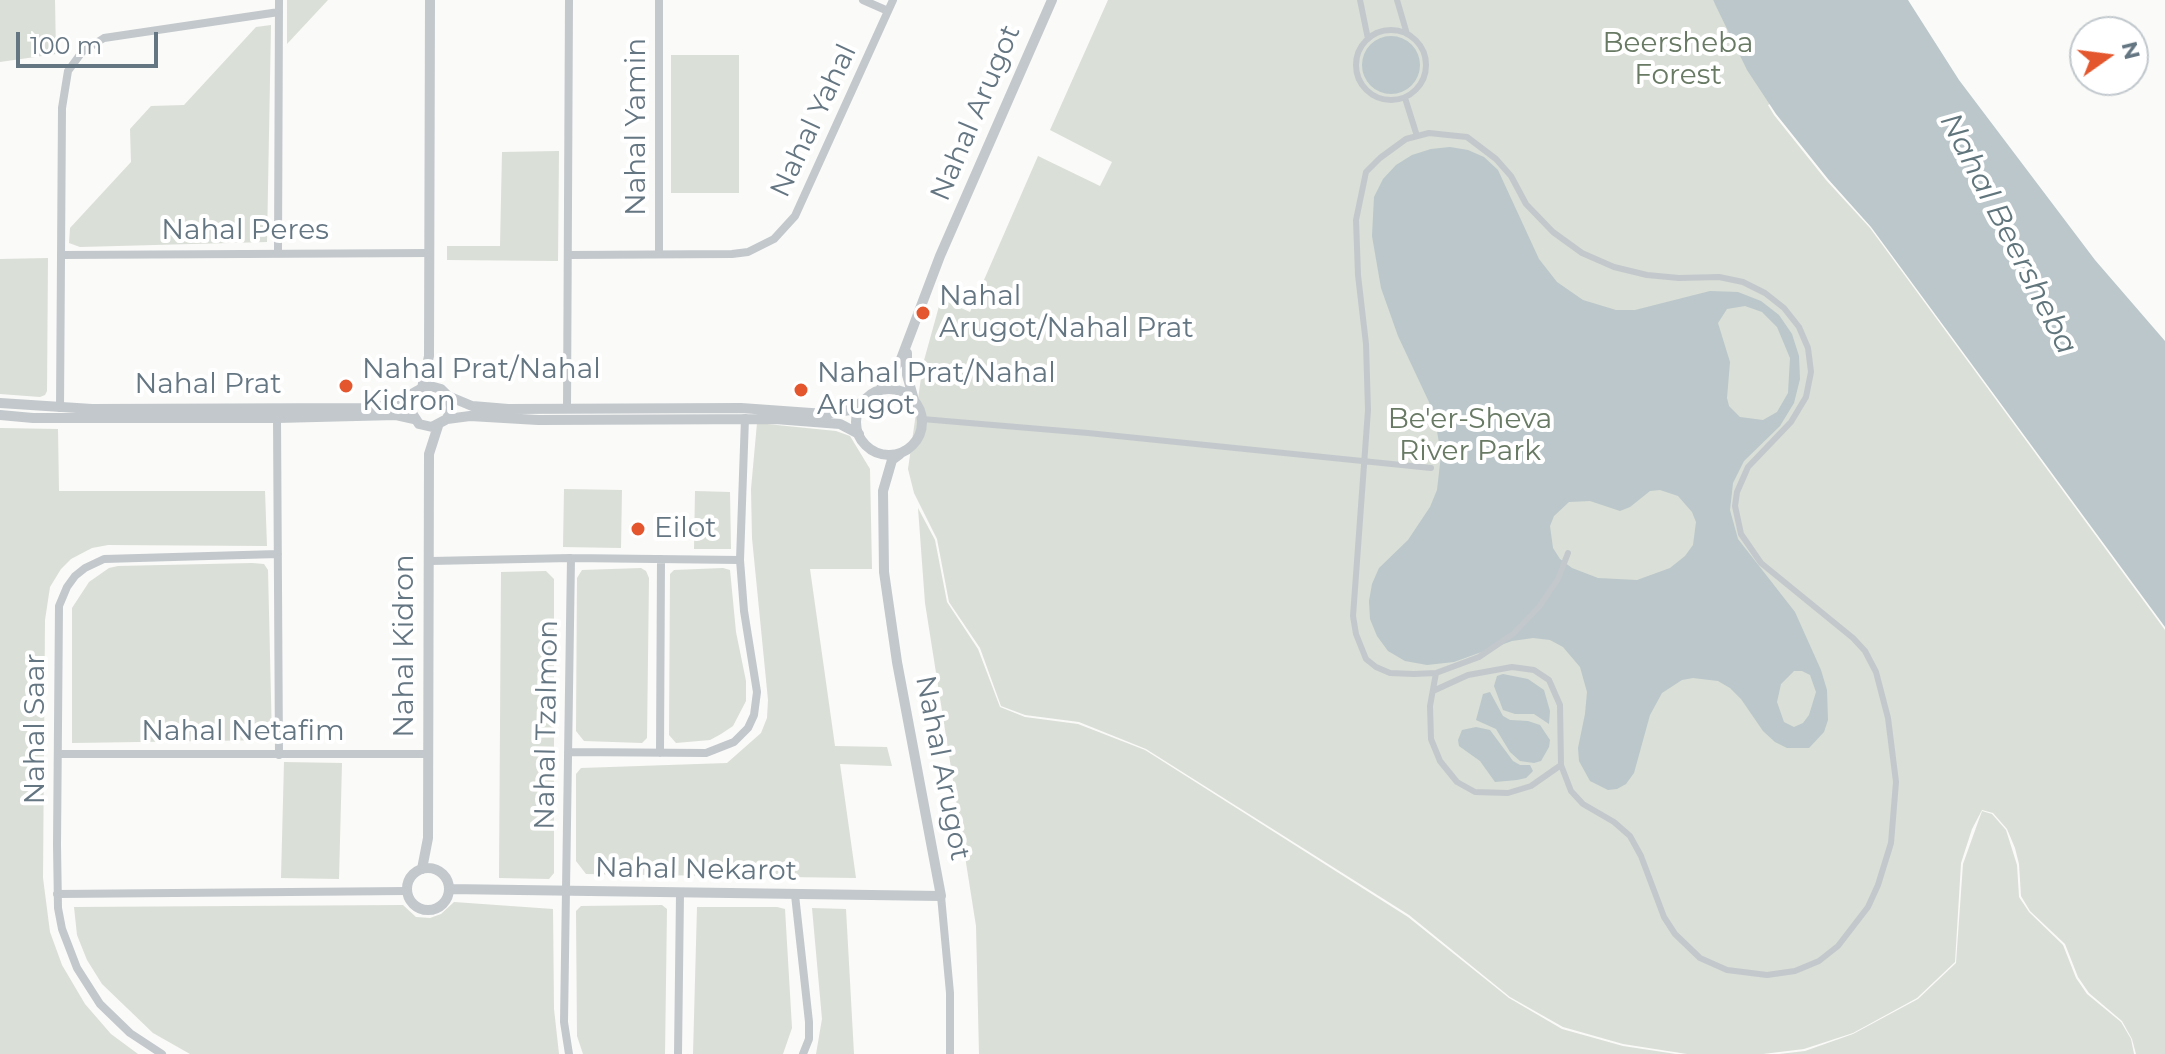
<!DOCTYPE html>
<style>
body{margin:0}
#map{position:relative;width:2165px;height:1054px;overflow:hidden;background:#fafaf8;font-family:Montserrat,sans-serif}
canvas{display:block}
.north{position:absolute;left:2069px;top:16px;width:80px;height:80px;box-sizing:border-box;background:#fff;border:2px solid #c1c8cd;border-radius:50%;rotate:76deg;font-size:22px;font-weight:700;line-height:32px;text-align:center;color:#657683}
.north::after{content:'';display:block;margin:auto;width:28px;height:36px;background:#e4572e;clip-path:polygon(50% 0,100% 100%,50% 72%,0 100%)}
.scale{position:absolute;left:16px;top:32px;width:142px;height:36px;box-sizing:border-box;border:4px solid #657683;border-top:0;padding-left:10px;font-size:24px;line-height:28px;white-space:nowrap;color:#657683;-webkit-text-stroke:6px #fff;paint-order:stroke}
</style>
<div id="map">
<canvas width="2165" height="1054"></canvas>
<div class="north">N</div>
<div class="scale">100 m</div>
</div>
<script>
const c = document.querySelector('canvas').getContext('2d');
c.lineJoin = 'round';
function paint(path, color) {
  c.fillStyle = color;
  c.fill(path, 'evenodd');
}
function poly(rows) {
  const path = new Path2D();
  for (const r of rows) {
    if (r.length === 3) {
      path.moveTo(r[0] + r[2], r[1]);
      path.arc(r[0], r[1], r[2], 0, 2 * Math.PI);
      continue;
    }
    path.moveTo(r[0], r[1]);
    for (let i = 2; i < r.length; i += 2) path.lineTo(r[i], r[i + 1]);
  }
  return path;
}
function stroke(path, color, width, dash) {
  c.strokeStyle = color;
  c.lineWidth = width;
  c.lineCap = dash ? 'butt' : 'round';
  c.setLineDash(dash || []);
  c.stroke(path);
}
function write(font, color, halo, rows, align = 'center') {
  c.font = font + ' Montserrat,sans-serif';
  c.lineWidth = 8;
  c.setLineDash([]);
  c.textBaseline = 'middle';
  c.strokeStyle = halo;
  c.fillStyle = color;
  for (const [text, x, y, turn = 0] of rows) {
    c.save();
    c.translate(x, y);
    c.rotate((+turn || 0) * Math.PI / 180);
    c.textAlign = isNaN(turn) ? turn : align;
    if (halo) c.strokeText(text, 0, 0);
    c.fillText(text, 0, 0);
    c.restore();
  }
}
const green = poly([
 [0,0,55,0,56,54,0,62],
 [287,0,328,0,287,44],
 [1108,0,1713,0,1772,103,1768,105,1774,115,1826,180,1870,228,2165,630,2165,1054,2136,1054,2132,1039,2122,1021,2089,993,2078,977,2065,944,2030,911,2021,896,2019,864,2015,848,2007,829,1993,813,1982,810,1972,829,1961,863,1955,962,1917,998,1853,1033,1804,1049,1763,1054,1687,1054,1623,1044,1563,1027,1510,997,1409,915,1146,749,1079,722,1025,715,1001,706,980,648,949,602,937,539,914,493,908,469,923,364,941,299,970,312,1038,156,1100,186,1112,162,1050,130],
 [271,25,267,242,80,247,69,243,70,228,131,162,130,129,151,106,184,105,256,27],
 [671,55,739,55,739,193,671,193],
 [559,151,558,261,447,260,447,246,500,246,502,152],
 [48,258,47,391,45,395,40,397,0,394,0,259],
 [757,423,836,431,850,436,870,469,872,569,810,569,835,746,887,747,892,766,840,764,856,878,586,874,576,861,576,774,581,768,727,763,761,733,767,718,768,700,752,538,751,489],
 [0,428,58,429,59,491,265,491,267,546,108,545,92,548,71,559,61,569,50,587,45,620,43,878,50,932,62,965,85,1004,111,1034,138,1054,0,1054],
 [564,489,622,490,621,548,563,547],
 [695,491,730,492,731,549,694,549],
 [918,508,935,540,947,602,978,649,1000,707,1025,717,1078,724,1145,750,1408,917,1509,998,1562,1029,1623,1046,1676,1054,979,1054,976,926,925,603],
 [252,563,264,564,268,570,272,740,72,743,72,608,89,582,109,568,118,566],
 [641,568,646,571,649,578,647,738,642,743,584,741,576,731,577,578,582,570],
 [723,568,730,570,736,632,746,681,746,701,733,726,721,734,710,740,676,743,669,735,670,574,674,570],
 [546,571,554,579,554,873,549,879,499,878,501,572],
 [284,762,342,763,339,879,281,878],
 [1982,811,1992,814,2006,830,2017,865,2019,897,2029,912,2063,945,2076,978,2087,994,2121,1022,2131,1039,2134,1054,1779,1054,1805,1051,1853,1034,1918,999,1956,963,1963,864],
 [454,902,553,909,554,1009,559,1054,190,1054,153,1033,102,984,87,960,77,935,74,907,403,905,416,917,430,918,441,914],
 [662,905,667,909,665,1054,583,1054,577,1036,576,911,581,906],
 [697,907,777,907,785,909,792,1028,783,1054,693,1054],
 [812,908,846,909,854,1054,816,1054,822,1019]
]);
const water = poly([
 [1713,0,1908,0,1959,80,2095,260,2165,341,2165,627,1871,227,1828,179,1776,114,1747,70],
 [1391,65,29],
 [1450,147,1468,150,1484,157,1498,170,1539,259,1557,282,1583,300,1616,310,1635,310,1710,291,1738,292,1761,301,1779,315,1792,334,1799,356,1800,379,1794,403,1780,426,1744,461,1733,483,1730,510,1738,539,1795,612,1821,670,1827,690,1828,720,1824,732,1809,748,1787,748,1775,742,1763,731,1741,699,1730,688,1718,681,1693,678,1682,680,1662,693,1650,715,1634,773,1626,784,1617,789,1608,790,1590,781,1579,761,1578,748,1585,714,1587,692,1580,667,1563,647,1550,640,1533,638,1512,641,1454,662,1427,665,1405,661,1388,651,1377,636,1370,619,1369,601,1372,584,1379,568,1408,540,1430,507,1437,490,1441,455,1435,419,1429,402,1398,336,1381,288,1372,236,1374,197,1383,179,1396,165,1412,155,1431,149],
 [1745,306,1762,312,1777,327,1790,358,1788,393,1777,412,1763,420,1740,417,1729,406,1727,398,1730,362,1718,323,1727,309],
 [1660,490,1678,496,1692,512,1696,522,1693,545,1685,556,1670,568,1637,580,1598,578,1572,568,1560,559,1553,548,1550,526,1554,516,1569,502,1590,501,1620,511,1630,507,1650,491],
 [1794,671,1802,671,1810,675,1816,692,1809,715,1803,723,1794,727,1784,722,1777,702,1781,684],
 [1503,674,1528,679,1544,690,1550,711,1549,724,1534,714,1515,714,1503,710,1494,686,1497,676],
 [1490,692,1503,716,1510,720,1528,721,1540,725,1550,740,1549,747,1541,761,1534,763,1520,761,1510,752,1496,729,1476,720,1483,694],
 [1476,727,1490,730,1513,761,1520,765,1530,765,1533,771,1526,778,1517,780,1495,782,1480,761,1459,746,1458,740,1462,730]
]);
const pedestrian = poly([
 [1360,0,1368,39],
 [1397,0,1407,34],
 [1391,65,35],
 [1405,98,1417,136],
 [922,419,1088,433,1431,468],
 [1436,673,1430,706,1431,739,1440,761,1457,782,1475,792,1508,793,1531,786,1561,765],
 [1433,691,1468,675,1512,667,1534,670,1549,680,1560,705,1561,765,1571,791,1583,804,1614,822,1630,836,1641,856,1664,917,1675,934,1700,958,1727,970,1767,975,1795,971,1819,961,1838,946,1868,907,1878,885,1891,843,1896,782,1888,718,1876,672,1865,651,1853,638,1761,563,1741,534,1735,506,1737,492,1748,467,1791,422,1806,397,1811,372,1808,348,1799,327,1784,308,1765,293,1743,282,1719,277,1679,278,1647,275,1614,267,1582,253,1553,232,1526,204,1511,176,1496,159,1467,137,1429,133,1406,139,1380,158,1366,172,1356,220,1358,275,1366,344,1368,410,1353,616,1356,634,1366,659,1376,667,1390,673,1414,674,1436,673,1479,657,1513,634,1539,607,1558,579,1568,553]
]);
const minor = poly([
 [863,0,888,11],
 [278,253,279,0],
 [659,254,659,0],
 [61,255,429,253],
 [568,255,732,254,748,252,774,239,795,216,893,0],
 [60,408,62,108,68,71,82,52,104,38,279,12],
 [567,409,569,0],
 [277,418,279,755],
 [431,561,571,558,740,560],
 [568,752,706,753,734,742,748,728,754,715,757,692,744,611,740,560,745,418],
 [660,753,661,559],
 [58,754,428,754],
 [57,894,407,891],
 [795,895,809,1022,809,1039,803,1054],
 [941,896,950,993,950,1054],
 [162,1054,130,1033,100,1004,77,968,62,929,58,908,57,845,59,606,67,587,75,576,85,568,104,559,278,554],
 [569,1054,564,1022,571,558],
 [678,1054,680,894]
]);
const tertiary = poly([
 [907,353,907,375,914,400],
 [422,388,429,356,430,0],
 [889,422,33],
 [879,391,901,359,940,256,1052,0],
 [448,396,472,406,508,409,741,408,825,414,850,410,865,400],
 [0,403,92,409,367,408,394,404,422,388,430,386,441,389,448,396,451,408,447,419,432,427,419,424,410,410,413,395],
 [0,415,33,418,277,418,396,415,414,419],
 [447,419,470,416,538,420,775,419,840,424,859,434],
 [428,889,21],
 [422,869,428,838,429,454,438,426],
 [449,889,941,896,897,662,884,572,883,491,892,460,900,454]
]);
const markers = [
 [923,313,8,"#e4572e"],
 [346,386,8,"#e4572e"],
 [801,390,8,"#e4572e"],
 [638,529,8,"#e4572e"]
];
const parkNames = [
 ["Beersheba",1678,44],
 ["Forest",1678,76],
 ["Be'er-Sheva",1470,420],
 ["River Park",1470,452]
];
const streetNames = [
 ["Nahal Arugot",976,113,-67],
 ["Nahal Yahal",814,121,-65],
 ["Nahal Yamin",637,127,-90],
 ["Nahal Peres",245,231],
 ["Nahal Prat",208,385],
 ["Nahal Kidron",405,646,-90],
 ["Nahal Tzalmon",547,725,-89],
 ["Nahal Saar",36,729,-90],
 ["Nahal Netafim",243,732],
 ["Nahal Arugot",942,768,79],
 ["Nahal Nekarot",696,870,1]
];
const poiNames = [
 ["Nahal",939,297],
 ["Arugot/Nahal Prat",939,329],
 ["Nahal Prat/Nahal",362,370],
 ["Kidron",362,402],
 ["Nahal Prat/Nahal",817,374],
 ["Arugot",817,406],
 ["Eilot",654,529]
];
const waterNames = [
 ["Nahal Beersheba",2008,234,63]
];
paint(green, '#dadfd7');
paint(water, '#bbc7cb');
stroke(pedestrian, '#c3c8cc', 6);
stroke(minor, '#c3c8cc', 8);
stroke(tertiary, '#c3c8cc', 10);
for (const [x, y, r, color] of markers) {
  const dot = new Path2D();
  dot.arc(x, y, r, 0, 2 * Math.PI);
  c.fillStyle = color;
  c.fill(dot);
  stroke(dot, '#fff', 3);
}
write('28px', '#687a64', '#fff', parkNames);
write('28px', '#657683', '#fff', streetNames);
write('28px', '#657683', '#fff', poiNames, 'left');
write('italic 30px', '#60757c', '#fff', waterNames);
</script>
